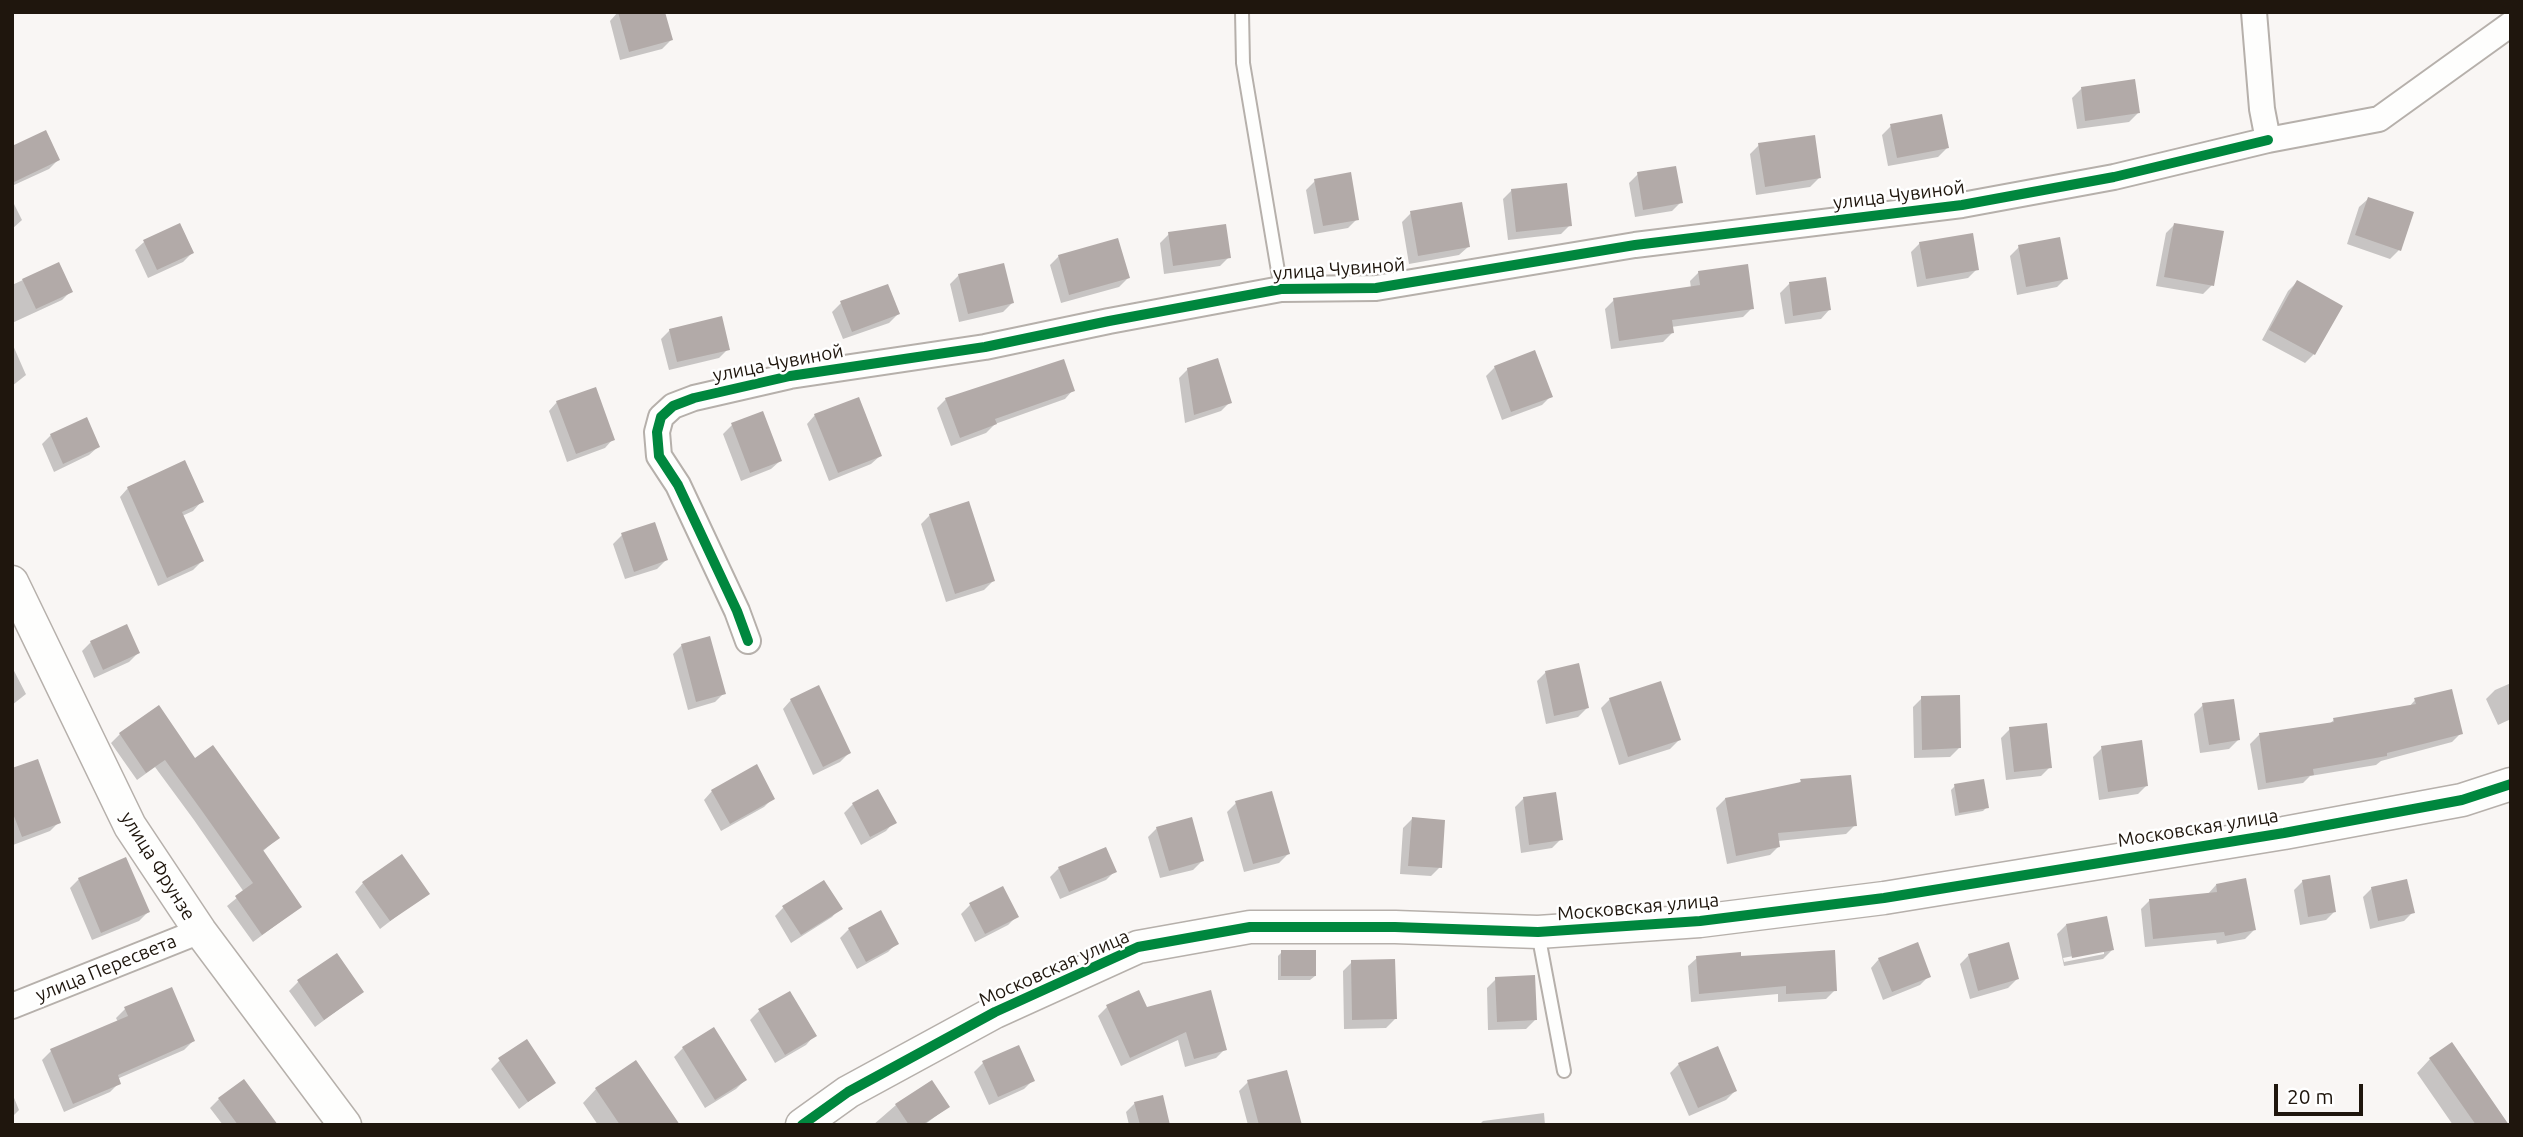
<!DOCTYPE html>
<meta charset="utf-8">
<style>
body{margin:0}
#map{position:relative;width:2523px;height:1137px;overflow:hidden;background:#f9f6f4;font-family:Ubuntu,sans-serif}
canvas{display:block}
.frame{position:absolute;inset:0;border:14px solid #1f160d;pointer-events:none}
.scale{position:absolute;left:2274px;top:1084px;width:89px;height:32px;box-sizing:border-box;border:4px solid #1f160d;border-top:0;padding-left:9px;font-size:21px;line-height:24px;white-space:nowrap;color:#1f160d;-webkit-text-stroke:5px #fff;paint-order:stroke}
</style>
<div id="map">
<canvas width="2523" height="1137"></canvas>
<div class="frame"></div>
<div class="scale">20 m</div>
</div>
<script>
const c = document.querySelector('canvas').getContext('2d');
c.lineJoin = 'round';
function paint(path, color) {
  c.fillStyle = color;
  c.fill(path, 'evenodd');
}
function poly(rows) {
  const path = new Path2D();
  for (const r of rows) {
    path.moveTo(r[0], r[1]);
    for (let i = 2; i < r.length; i += 2) path.lineTo(r[i], r[i + 1]);
  }
  return path;
}
function stroke(path, color, width, dash) {
  c.strokeStyle = color;
  c.lineWidth = width;
  c.lineCap = dash ? 'butt' : 'round';
  c.setLineDash(dash || []);
  c.stroke(path);
}
function write(font, color, halo, rows, align = 'center') {
  c.font = font + ' Ubuntu,sans-serif';
  c.lineWidth = 5;
  c.setLineDash([]);
  c.textBaseline = 'middle';
  c.strokeStyle = halo;
  c.fillStyle = color;
  for (const [text, x, y, turn = 0] of rows) {
    c.save();
    c.translate(x, y);
    c.rotate((+turn || 0) * Math.PI / 180);
    c.textAlign = isNaN(turn) ? turn : align;
    if (halo) c.strokeText(text, 0, 0);
    c.fillText(text, 0, 0);
    c.restore();
  }
}
const shadow = poly([
 [618,12,671,40,662,49,620,60,610,21],
 [2081,89,2138,113,2129,122,2077,129,2072,98],
 [1891,126,1947,148,1938,157,1888,166,1882,135],
 [1759,145,1819,178,1810,187,1756,195,1750,154],
 [58,160,49,169,14,185,12,181],
 [1638,174,1681,202,1672,211,1635,217,1629,183],
 [1315,181,1357,219,1348,228,1314,234,1306,190],
 [1512,190,1570,225,1561,234,1508,240,1503,199],
 [2368,199,2399,250,2390,259,2347,244,2359,207],
 [12,200,22,220,12,229],
 [1411,213,1468,247,1459,255,1409,264,1402,222],
 [2175,224,2212,285,2203,294,2156,286,2166,233],
 [1169,234,1229,257,1220,266,1164,274,1160,243],
 [144,242,192,253,183,262,148,278,135,250],
 [1920,243,1977,269,1968,278,1917,287,1911,252],
 [2019,247,2066,278,2057,287,2017,295,2010,256],
 [1059,256,1128,278,1119,287,1061,303,1050,265],
 [58,264,71,291,62,300,12,323,12,285],
 [1699,272,1752,308,1743,317,1671,327,1672,333,1663,342,1611,349,1605,309,1614,300,1691,288,1690,281],
 [959,275,1012,303,1003,312,959,322,950,284],
 [2297,282,2314,354,2305,363,2262,340,2288,291],
 [1789,284,1829,310,1821,319,1785,324,1780,293],
 [841,303,898,314,889,323,843,339,832,312],
 [670,330,728,349,719,358,669,370,661,339],
 [12,343,26,375,12,386],
 [1495,367,1551,396,1542,405,1502,420,1486,376],
 [1188,369,1230,402,1221,411,1185,423,1179,378],
 [1073,390,1065,399,995,424,986,433,951,446,937,408,946,399],
 [557,402,613,439,605,448,567,462,549,411],
 [762,413,780,461,771,469,741,481,723,434,732,425],
 [815,415,880,456,871,464,829,481,807,424],
 [86,419,98,447,89,455,54,472,42,444,51,435],
 [128,488,201,502,193,511,182,516,202,561,193,570,158,586,120,497],
 [930,515,993,581,984,590,946,602,921,524],
 [622,535,666,560,657,569,625,579,613,544],
 [91,642,138,653,129,662,94,678,82,651],
 [682,645,724,693,715,702,688,710,673,654],
 [12,667,26,694,12,705],
 [1546,672,1587,708,1578,717,1546,724,1537,681],
 [2511,683,2511,719,2498,725,2486,699,2495,690],
 [1922,698,1959,748,1950,757,1914,758,1913,707],
 [1610,699,1679,740,1670,749,1619,765,1601,708],
 [791,700,849,753,840,762,813,775,783,709],
 [2415,700,2461,733,2452,742,2381,761,2376,765,2310,776,2303,783,2258,790,2250,744,2259,735,2329,724,2334,720,2409,707],
 [2203,705,2238,740,2229,749,2200,753,2194,714],
 [158,708,195,760,278,838,262,852,300,907,253,942,227,906,244,892,194,820,155,767,137,780,111,743,120,734],
 [2010,729,2050,767,2041,776,2006,780,2001,738],
 [2102,748,2147,785,2138,794,2099,800,2093,757],
 [12,770,59,822,50,831,13,845],
 [1801,781,1855,825,1846,834,1778,841,1779,846,1770,855,1727,864,1716,808,1725,799,1797,785],
 [1955,786,1987,807,1983,811,1955,816,1951,790],
 [712,791,773,798,764,807,721,831,704,800],
 [1524,798,1561,839,1552,848,1521,853,1515,807],
 [1236,803,1288,854,1279,863,1244,872,1227,812],
 [853,804,894,822,886,831,861,845,844,813],
 [1412,819,1440,867,1431,876,1400,874,1403,828],
 [1157,828,1202,861,1193,870,1160,878,1148,837],
 [1059,868,1115,871,1106,880,1060,899,1050,877],
 [79,879,148,912,139,921,92,940,70,888],
 [2303,881,2335,911,2326,920,2300,925,2294,890],
 [363,883,427,893,380,929,355,892],
 [2216,885,2254,930,2245,939,2217,944,2216,940,2145,947,2141,909,2150,900,2207,895],
 [1002,888,1017,916,1008,925,975,942,961,914,970,905],
 [2372,888,2413,912,2404,921,2370,929,2363,897],
 [783,908,840,908,832,917,791,943,775,916],
 [880,912,897,943,888,952,857,969,840,938,849,929],
 [2066,925,2112,950,2103,959,2064,966,2057,934],
 [2104,950,2104,954,2064,962,2063,958],
 [1282,952,1315,976,1310,980,1278,980,1278,956],
 [336,955,362,992,315,1027,289,991,298,982],
 [1969,955,2017,979,2008,988,1970,999,1960,964],
 [1697,958,1740,958,1835,990,1826,999,1778,1002,1778,994,1691,1002,1688,966],
 [1879,959,1929,976,1920,985,1883,1000,1871,968],
 [1352,962,1395,1019,1386,1028,1344,1029,1343,971],
 [1496,979,1535,1020,1526,1029,1488,1030,1487,988],
 [171,989,193,1041,184,1050,117,1079,119,1083,110,1092,64,1112,42,1060,51,1051,118,1022,116,1018,125,1009],
 [1138,993,1146,1009,1225,1049,1216,1058,1185,1067,1178,1040,1121,1066,1098,1016,1107,1007],
 [759,1011,814,1036,806,1045,775,1063,750,1020],
 [713,1029,745,1080,736,1089,705,1108,674,1057,683,1048],
 [2430,1059,2507,1125,2453,1125,2417,1073],
 [500,1060,554,1082,519,1109,491,1069],
 [983,1063,1033,1080,1024,1089,989,1105,974,1072],
 [1679,1064,1735,1091,1726,1100,1689,1116,1670,1073],
 [1248,1082,1300,1125,1248,1125,1239,1091],
 [596,1089,678,1125,598,1125,583,1103],
 [12,1093,19,1110,12,1117],
 [219,1099,276,1125,223,1125,210,1108],
 [1135,1103,1169,1125,1129,1125,1126,1112],
 [896,1105,948,1107,924,1125,873,1125],
 [1544,1113,1545,1125,1479,1125,1483,1121]
]);
const building = poly([
 [618,12,665,12,673,40,629,52],
 [2135,79,2140,113,2085,121,2081,87],
 [1942,114,1949,148,1897,158,1890,124],
 [46,130,60,160,12,183,12,146],
 [1815,135,1821,178,1765,187,1758,143],
 [1676,166,1683,203,1643,210,1637,172],
 [1351,172,1359,220,1323,226,1314,179],
 [1567,183,1572,226,1516,232,1511,189],
 [2368,197,2414,212,2401,251,2355,235],
 [1462,202,1470,247,1418,256,1410,211],
 [180,223,194,253,157,270,143,240],
 [2174,223,2224,231,2214,286,2164,277],
 [1226,224,1231,258,1173,266,1168,232],
 [1973,233,1979,270,1926,279,1919,242],
 [2060,237,2068,279,2026,287,2018,245],
 [1118,238,1130,278,1069,295,1058,255],
 [59,262,73,292,36,309,22,279],
 [1004,263,1014,303,968,314,958,274],
 [1748,264,1754,309,1672,320,1674,333,1619,341,1613,298,1700,285,1698,271],
 [1826,277,1831,310,1793,316,1789,282],
 [2297,280,2343,306,2315,355,2269,330],
 [888,284,900,314,852,332,840,301],
 [722,316,730,350,677,362,669,329],
 [1535,350,1553,397,1511,412,1494,366],
 [1218,358,1232,403,1194,415,1187,368],
 [1064,359,1075,391,995,419,997,424,960,438,945,398],
 [596,387,615,440,576,454,556,401],
 [859,397,882,456,838,473,814,414],
 [763,411,782,461,750,473,731,423],
 [87,417,100,447,63,464,50,434],
 [185,460,204,502,182,512,204,561,167,578,127,487],
 [969,501,995,581,955,594,929,514],
 [655,522,668,560,634,572,621,533],
 [127,624,140,653,103,670,90,641],
 [710,636,726,694,696,702,681,644],
 [1579,663,1589,708,1554,716,1545,671],
 [1661,681,1681,740,1628,757,1609,698],
 [819,685,851,753,823,767,790,699],
 [2452,689,2463,734,2387,753,2387,756,2313,769,2314,775,2266,783,2259,733,2334,722,2333,718,2416,704,2414,698],
 [1960,695,1961,748,1922,750,1921,696],
 [2234,699,2240,740,2209,745,2202,703],
 [159,705,195,758,213,745,280,838,263,850,302,907,262,935,235,896,253,883,202,811,165,760,146,773,119,733],
 [2047,723,2052,768,2014,772,2009,727],
 [2142,740,2148,786,2108,792,2101,746],
 [38,759,61,823,22,837,12,811,12,768],
 [757,764,775,799,730,824,711,790],
 [1851,775,1857,826,1778,833,1780,847,1736,856,1725,798,1801,782,1800,779],
 [1984,779,1989,808,1959,813,1954,784],
 [878,789,897,823,870,837,852,803],
 [1272,791,1290,854,1253,864,1235,801],
 [1556,792,1563,840,1529,845,1523,797],
 [1192,817,1204,861,1169,871,1156,827],
 [1412,817,1445,820,1442,868,1408,866],
 [1106,847,1117,872,1069,892,1058,867],
 [402,854,430,894,390,921,362,882],
 [126,857,150,912,101,933,78,878],
 [2330,875,2336,912,2308,917,2302,880],
 [2246,878,2256,930,2225,936,2224,932,2153,939,2149,899,2217,892,2216,884],
 [2407,879,2415,913,2378,921,2371,887],
 [824,880,843,909,801,935,782,906],
 [1003,886,1019,917,985,934,969,903],
 [881,910,899,944,866,962,848,928],
 [2107,916,2114,950,2072,958,2066,924],
 [1918,942,1931,977,1892,992,1878,958],
 [2009,942,2019,979,1978,991,1968,954],
 [1281,950,1316,950,1316,976,1281,976],
 [1835,950,1837,991,1786,994,1786,986,1699,994,1696,956,1741,952,1741,956],
 [337,953,364,992,324,1020,297,980],
 [1395,959,1397,1019,1352,1020,1351,960],
 [1535,975,1537,1020,1497,1022,1495,977],
 [172,987,195,1041,118,1075,121,1084,73,1104,50,1049,128,1016,124,1007],
 [1139,990,1147,1007,1211,990,1227,1050,1194,1059,1186,1032,1130,1058,1106,1005],
 [790,991,817,1036,785,1055,758,1009],
 [714,1027,747,1080,715,1100,682,1047],
 [527,1039,556,1083,528,1102,498,1058],
 [2452,1042,2509,1125,2476,1125,2429,1058],
 [1019,1045,1035,1081,998,1097,982,1061],
 [1718,1046,1737,1091,1698,1108,1678,1063],
 [636,1060,680,1125,620,1125,595,1088],
 [1287,1070,1302,1125,1259,1125,1247,1080],
 [244,1079,278,1125,238,1125,218,1098],
 [932,1080,950,1107,922,1125,909,1125,895,1104],
 [1163,1095,1170,1125,1140,1125,1134,1102]
]);
const service = poly([
 [1242,12,1243,63,1281,289],
 [1538,933,1564,1071]
]);
const minor = poly([
 [2254,12,2262,109,2268,140,2379,119,2511,24],
 [748,641,737,611,678,485,659,456,657,432,661,417,673,406,694,398,790,376,985,347,1109,321,1281,289,1376,288,1635,245,1962,205,2114,177,2268,140],
 [12,1006,200,931]
]);
const tertiary = poly([
 [12,582,130,826,200,931,345,1125],
 [802,1125,848,1092,995,1012,1138,947,1250,927,1395,927,1538,932,1700,921,1884,898,2284,833,2462,800,2511,784]
]);
const cycleway = poly([
 [748,641,737,611,678,485,659,456,657,432,661,417,673,406,694,398,790,376,985,347,1109,321,1281,289,1376,288,1635,245,1962,205,2114,177,2268,140],
 [802,1125,848,1092,995,1012,1138,947,1250,927,1395,927,1538,932,1700,921,1884,898,2284,833,2462,800,2511,784]
]);
const streetNames = [
 ["улица Чувиной",1899,195,-7],
 ["улица Чувиной",1339,269,-4],
 ["улица Чувиной",778,363,-11],
 ["Московская улица",2198,828,-9],
 ["улица Фрунзе",158,866,58],
 ["Московская улица",1638,907,-5],
 ["улица Пересвета",106,968,-22],
 ["Московская улица",1054,968,-24]
];
paint(shadow, '#0003');
paint(building, '#b2aaa8');
stroke(service, '#b6b0ab', 16);
stroke(minor, '#b6b0ab', 28);
stroke(tertiary, '#b6b0ab', 35);
stroke(service, '#fefefd', 12);
stroke(minor, '#fefefd', 24);
stroke(tertiary, '#fefefd', 32);
stroke(cycleway, '#00873e', 10);
write('19px', '#1f160d', '#fff', streetNames);
</script>
